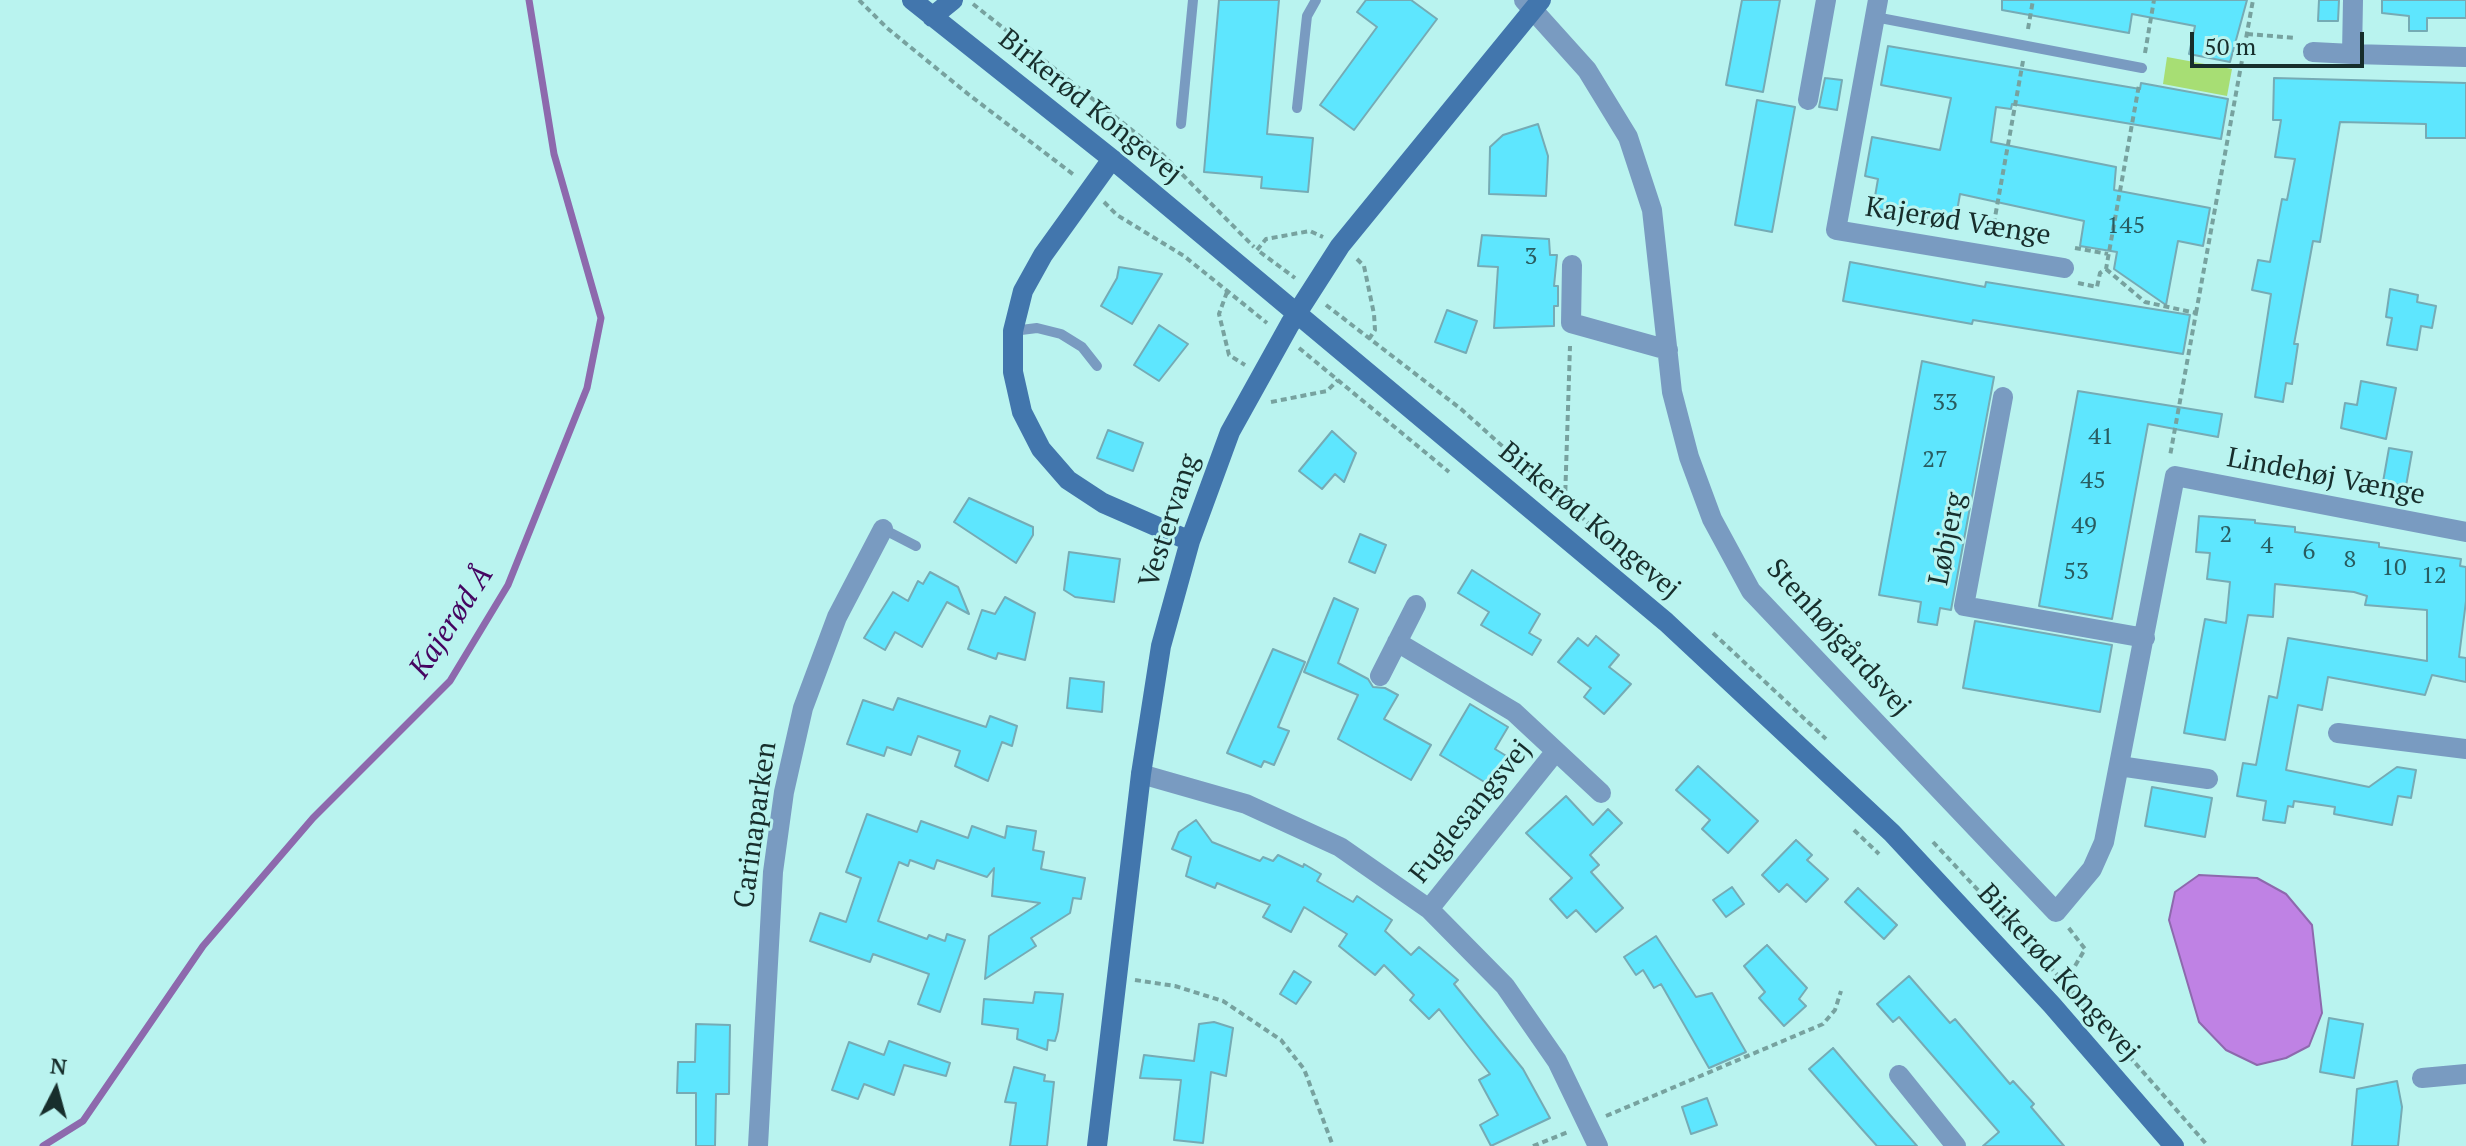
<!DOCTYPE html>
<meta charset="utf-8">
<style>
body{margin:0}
#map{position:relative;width:2466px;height:1146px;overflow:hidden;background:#b9f3ef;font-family:"PT Serif",serif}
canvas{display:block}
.north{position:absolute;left:16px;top:1050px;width:80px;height:80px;-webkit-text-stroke:6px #b9f3ef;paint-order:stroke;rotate:6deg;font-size:22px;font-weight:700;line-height:32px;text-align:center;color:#172e2c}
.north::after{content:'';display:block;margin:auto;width:28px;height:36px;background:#172e2c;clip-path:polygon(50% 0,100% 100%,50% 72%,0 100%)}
.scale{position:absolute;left:2190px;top:32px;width:174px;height:36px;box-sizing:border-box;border:4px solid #172e2c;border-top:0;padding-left:10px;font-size:24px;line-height:28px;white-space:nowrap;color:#172e2c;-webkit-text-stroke:6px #b9f3ef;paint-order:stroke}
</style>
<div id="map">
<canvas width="2466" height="1146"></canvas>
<div class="north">N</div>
<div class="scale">50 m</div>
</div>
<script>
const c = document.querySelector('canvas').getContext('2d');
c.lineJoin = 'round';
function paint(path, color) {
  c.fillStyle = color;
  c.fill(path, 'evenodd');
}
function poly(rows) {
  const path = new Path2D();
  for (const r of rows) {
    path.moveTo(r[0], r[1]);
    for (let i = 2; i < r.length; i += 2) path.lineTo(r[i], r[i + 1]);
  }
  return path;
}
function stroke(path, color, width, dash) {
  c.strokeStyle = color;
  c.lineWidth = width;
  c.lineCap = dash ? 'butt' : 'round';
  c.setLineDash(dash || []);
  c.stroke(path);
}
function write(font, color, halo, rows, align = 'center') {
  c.font = font + ' "PT Serif",serif';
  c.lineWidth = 6;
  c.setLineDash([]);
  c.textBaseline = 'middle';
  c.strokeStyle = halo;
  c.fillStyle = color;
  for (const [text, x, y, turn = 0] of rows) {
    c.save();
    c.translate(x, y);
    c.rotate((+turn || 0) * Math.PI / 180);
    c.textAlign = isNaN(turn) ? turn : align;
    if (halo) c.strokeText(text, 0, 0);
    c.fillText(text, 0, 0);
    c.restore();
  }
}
const green = poly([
 [2167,57,2232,69,2227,96,2163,84]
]);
const water = poly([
 [2199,875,2257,878,2286,894,2312,925,2322,1013,2309,1046,2286,1058,2257,1065,2226,1050,2199,1022,2169,920,2175,892,2199,875]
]);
const stream = poly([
 [43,1146,83,1121,203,946,313,818,450,681,508,585,587,388,601,318,554,154,529,0]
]);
const building = poly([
 [1219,0,1279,0,1267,134,1313,138,1308,192,1261,188,1262,177,1204,172,1219,0],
 [1366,0,1411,0,1437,19,1354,130,1320,105,1377,27,1357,12,1366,0],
 [1742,0,1780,0,1763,92,1726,85,1742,0],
 [2002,0,2247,0,2230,62,2189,54,2195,26,2132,14,2129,33,2002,10,2002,0],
 [2319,0,2339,0,2338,21,2318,21,2319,0],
 [2382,0,2466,0,2466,18,2427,18,2427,31,2409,31,2409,16,2382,13,2382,0],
 [1888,46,2140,89,2141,83,2228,99,2221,139,2012,104,2011,109,1996,107,1991,142,2116,167,2114,190,2210,208,2203,246,2178,241,2166,305,2114,269,2117,252,2080,246,2084,221,1960,194,1955,223,1873,208,1878,179,1865,176,1872,137,1940,150,1951,98,1881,85,1888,46],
 [1825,78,1842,80,1837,110,1819,107,1825,78],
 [2274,78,2466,83,2466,138,2426,138,2426,124,2340,122,2320,242,2313,241,2294,344,2298,344,2292,384,2286,383,2283,402,2255,397,2271,294,2252,290,2258,260,2270,262,2282,199,2287,200,2295,159,2275,157,2281,120,2273,120,2274,78],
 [1757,100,1795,107,1772,232,1735,225,1757,100],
 [1538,124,1548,156,1546,196,1489,194,1490,147,1503,135,1538,124],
 [1482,235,1549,239,1550,255,1557,255,1554,286,1558,286,1558,306,1554,306,1554,326,1494,328,1498,267,1478,266,1482,235],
 [1850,262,1985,287,1986,282,2190,315,2183,354,1973,320,1972,324,1843,301,1850,262],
 [1119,267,1162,274,1132,324,1101,306,1117,278,1119,267],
 [2390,289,2418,295,2417,302,2436,306,2432,328,2421,326,2417,350,2387,345,2392,318,2386,317,2390,289],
 [1447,310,1477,321,1466,353,1435,342,1447,310],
 [1159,325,1188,344,1159,381,1134,365,1159,325],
 [1922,361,1994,377,1951,610,1940,608,1937,625,1918,622,1921,602,1879,595,1922,361],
 [2361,381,2396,388,2386,439,2341,428,2345,403,2357,405,2361,381],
 [2078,391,2222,414,2218,437,2148,424,2112,619,2039,606,2078,391],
 [1108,430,1143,443,1133,471,1097,458,1108,430],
 [1332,431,1356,453,1344,482,1335,474,1322,489,1299,471,1332,431],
 [2389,448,2412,452,2406,486,2383,482,2389,448],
 [969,498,1033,527,1033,535,1016,563,954,522,969,498],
 [2199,516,2255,520,2255,523,2295,527,2295,532,2379,543,2379,547,2461,559,2460,566,2466,567,2466,601,2459,657,2466,658,2466,682,2432,675,2425,695,2328,677,2322,710,2298,705,2286,770,2369,787,2397,767,2416,770,2411,798,2398,796,2392,825,2334,814,2335,807,2294,801,2293,807,2288,806,2285,823,2263,820,2266,801,2237,796,2243,763,2256,765,2269,696,2277,698,2288,638,2427,661,2427,610,2365,605,2367,596,2354,592,2275,584,2273,617,2248,615,2225,740,2184,733,2205,619,2226,623,2230,582,2207,579,2210,553,2196,552,2199,516],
 [1360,534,1386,545,1375,573,1349,562,1360,534],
 [1069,552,1120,559,1114,602,1075,597,1064,590,1069,552],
 [1472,570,1540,614,1529,633,1541,640,1532,655,1481,625,1489,612,1458,593,1472,570],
 [930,572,958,587,969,614,947,602,922,647,895,632,885,650,864,638,893,592,908,601,918,581,923,584,930,572],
 [1005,597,1035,613,1025,660,998,653,996,659,968,649,982,610,995,614,1005,597],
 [1334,598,1358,609,1338,663,1368,679,1373,687,1385,688,1398,695,1384,719,1431,745,1411,780,1338,739,1358,695,1304,672,1334,598],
 [1975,621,2112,645,2100,712,1963,688,1975,621],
 [1596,636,1619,655,1609,667,1631,684,1604,714,1584,697,1591,688,1558,662,1578,638,1588,646,1596,636],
 [1273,649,1305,662,1278,727,1289,731,1274,765,1264,761,1261,767,1227,753,1273,649],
 [1070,678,1104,682,1102,712,1067,708,1070,678],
 [898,698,986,727,990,716,1017,726,1012,746,1002,742,988,781,955,766,960,751,918,736,911,755,887,747,884,756,847,744,863,700,893,710,898,698],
 [1470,704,1508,727,1495,749,1513,760,1496,789,1440,755,1470,704],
 [1698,766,1758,821,1728,853,1702,829,1710,820,1676,790,1698,766],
 [2152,787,2212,798,2205,837,2145,826,2152,787],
 [1566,796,1593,825,1608,809,1622,823,1590,855,1599,865,1591,872,1623,908,1596,932,1576,910,1567,918,1550,899,1572,878,1526,833,1566,796],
 [867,814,917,832,921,821,968,838,972,826,1005,838,1007,826,1036,831,1033,850,1044,852,1041,869,1085,878,1081,899,1073,898,1070,913,1031,938,1036,946,985,979,989,936,1040,903,992,896,994,868,987,877,937,860,934,869,910,860,908,866,899,862,878,921,927,939,929,935,945,941,947,934,965,940,940,1012,918,1004,929,974,873,954,870,962,810,941,820,913,846,922,861,878,846,872,867,814],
 [1196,820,1212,842,1260,861,1263,857,1273,861,1278,855,1303,867,1304,864,1321,874,1317,881,1353,902,1357,896,1392,920,1385,931,1411,955,1419,947,1458,980,1454,984,1523,1069,1550,1118,1491,1146,1480,1125,1498,1115,1479,1080,1490,1074,1439,1009,1429,1019,1410,1000,1414,995,1384,965,1375,975,1339,946,1347,934,1304,907,1291,932,1263,917,1270,905,1217,883,1215,888,1186,876,1191,857,1172,849,1179,832,1196,820],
 [1796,840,1812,855,1807,860,1828,879,1806,902,1787,884,1779,892,1762,875,1796,840],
 [1732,887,1744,904,1726,917,1713,900,1732,887],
 [1858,888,1897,925,1884,939,1845,902,1858,888],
 [1656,936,1696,997,1712,993,1746,1052,1709,1068,1661,984,1654,988,1643,970,1636,975,1624,957,1656,936],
 [1767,945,1807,988,1799,999,1806,1006,1784,1026,1759,998,1765,992,1744,966,1767,945],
 [1294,971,1311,982,1296,1004,1280,994,1294,971],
 [1909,976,1950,1023,1955,1019,2010,1084,2013,1081,2034,1104,2031,1107,2064,1146,1983,1146,1999,1132,1899,1017,1893,1022,1877,1004,1909,976],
 [1035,992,1063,994,1058,1031,1055,1041,1048,1040,1047,1050,1017,1039,1018,1029,982,1024,984,999,1033,1003,1035,992],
 [2329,1018,2363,1024,2354,1078,2320,1072,2329,1018],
 [1214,1022,1233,1028,1226,1076,1211,1072,1203,1143,1174,1140,1181,1080,1140,1078,1144,1055,1194,1061,1199,1024,1214,1022],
 [696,1024,730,1025,729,1094,716,1094,715,1146,696,1146,696,1093,677,1093,678,1062,695,1062,696,1024],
 [889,1041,950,1063,946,1076,904,1065,894,1095,864,1084,858,1099,832,1090,849,1042,884,1055,889,1041],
 [1833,1048,1890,1115,1917,1146,1877,1146,1860,1127,1809,1069,1833,1048],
 [1014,1067,1045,1075,1044,1081,1054,1082,1047,1146,1010,1146,1016,1103,1005,1102,1014,1067],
 [2397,1081,2402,1107,2398,1146,2352,1146,2357,1089,2397,1081],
 [1707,1098,1717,1125,1691,1134,1682,1107,1707,1098]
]);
const path = poly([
 [859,0,887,28,968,94,1074,175],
 [973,4,1162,154,1254,247],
 [2028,29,2033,0],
 [2247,34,2296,38],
 [2145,53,2154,0],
 [1104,202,1117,215,1184,256,1267,323],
 [1992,234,2023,61],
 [2075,248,2108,254],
 [1257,250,1266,239,1310,231,1323,237],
 [1260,252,1295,278],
 [1357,259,1364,266,1374,314,1375,330,1369,339],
 [2106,269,2145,302,2196,313,2170,456],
 [2078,283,2097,287,2100,273,2106,269,2139,85],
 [1227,292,1219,314,1229,355,1245,365],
 [1326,305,1461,409,1637,567],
 [2196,313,2253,0],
 [1299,348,1449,472],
 [1271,402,1327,391,1338,380],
 [1565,501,1570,346],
 [1713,633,1826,739],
 [1854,830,1879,854],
 [1933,842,2065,983,2208,1146],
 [1135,980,1175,986,1223,1001,1281,1040,1304,1069,1333,1146],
 [2065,983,2085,949,2068,927],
 [1606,1116,1823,1024,1835,1010,1841,991],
 [1533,1146,1568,1132]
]);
const lane = poly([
 [1875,17,2142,68],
 [1297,108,1307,16,1316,0],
 [1181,124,1193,0],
 [1013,331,1037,328,1061,334,1082,347,1097,366],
 [883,529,916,546]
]);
const street = poly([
 [1524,0,1587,70,1628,137,1652,210,1672,392,1689,457,1712,519,1751,591,2056,912,2092,869,2104,842,2175,476,2466,532],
 [1878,0,1836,230,2064,268],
 [2353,0,2352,54,2466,57],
 [2313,52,2352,54],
 [1808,100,1826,0],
 [1572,265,1571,323,1668,350],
 [2003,397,1964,606,2145,638],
 [1397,642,1514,712,1601,793],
 [1380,676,1416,605],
 [2338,733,2466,749],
 [2119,766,2208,779],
 [1141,774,1246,804,1340,847,1429,909,1505,986,1557,1061,1598,1146],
 [1429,909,1556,751],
 [1899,1075,1956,1146],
 [2422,1078,2466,1074],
 [758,1146,773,872,784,792,803,708,837,617,883,529]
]);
const secondary = poly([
 [912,0,1112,159,1666,622,1892,833,2052,1005,2174,1146],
 [932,17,953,0],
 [1112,159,1043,255,1023,291,1013,331,1013,372,1022,412,1041,449,1068,480,1103,503,1190,541],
 [1097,1146,1141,774,1161,646,1190,541,1230,432,1290,324,1340,246,1541,0]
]);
const numberNames = [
 ["145",2126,226],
 ["3",1531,257],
 ["33",1945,403],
 ["41",2101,437],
 ["27",1935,460],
 ["45",2093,481],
 ["49",2084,526],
 ["2",2226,535],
 ["4",2267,546],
 ["6",2309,552],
 ["8",2350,560],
 ["10",2394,568],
 ["53",2076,572],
 ["12",2434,576]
];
const streetNames = [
 ["Birkerød Kongevej",1090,107,39],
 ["Kajerød Vænge",1958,222,9],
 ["Lindehøj Vænge",2326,477,11],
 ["Vestervang",1170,521,-72],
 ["Birkerød Kongevej",1589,521,40],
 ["Løbjerg",1948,539,-79],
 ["Stenhøjgårdsvej",1838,638,48],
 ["Fuglesangsvej",1471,812,-51],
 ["Carinaparken",756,825,-82],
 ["Birkerød Kongevej",2058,973,48]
];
const waterNames = [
 ["Kajerød Å",452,622,-57]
];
paint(green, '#a7de74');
paint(water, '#bf82e4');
stroke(water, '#8d69ad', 2);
stroke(stream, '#8d69ad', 7);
paint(building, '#5ee6fe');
stroke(building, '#75abb5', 2);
stroke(path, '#77a29f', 4, [6, 4]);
stroke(lane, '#799bc1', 10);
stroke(street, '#799bc1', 20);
stroke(secondary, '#4276ad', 20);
write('24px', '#295c60', null, numberNames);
write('28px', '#172e2c', '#b9f3ef', streetNames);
write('italic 30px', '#450561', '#b9f3ef', waterNames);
</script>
